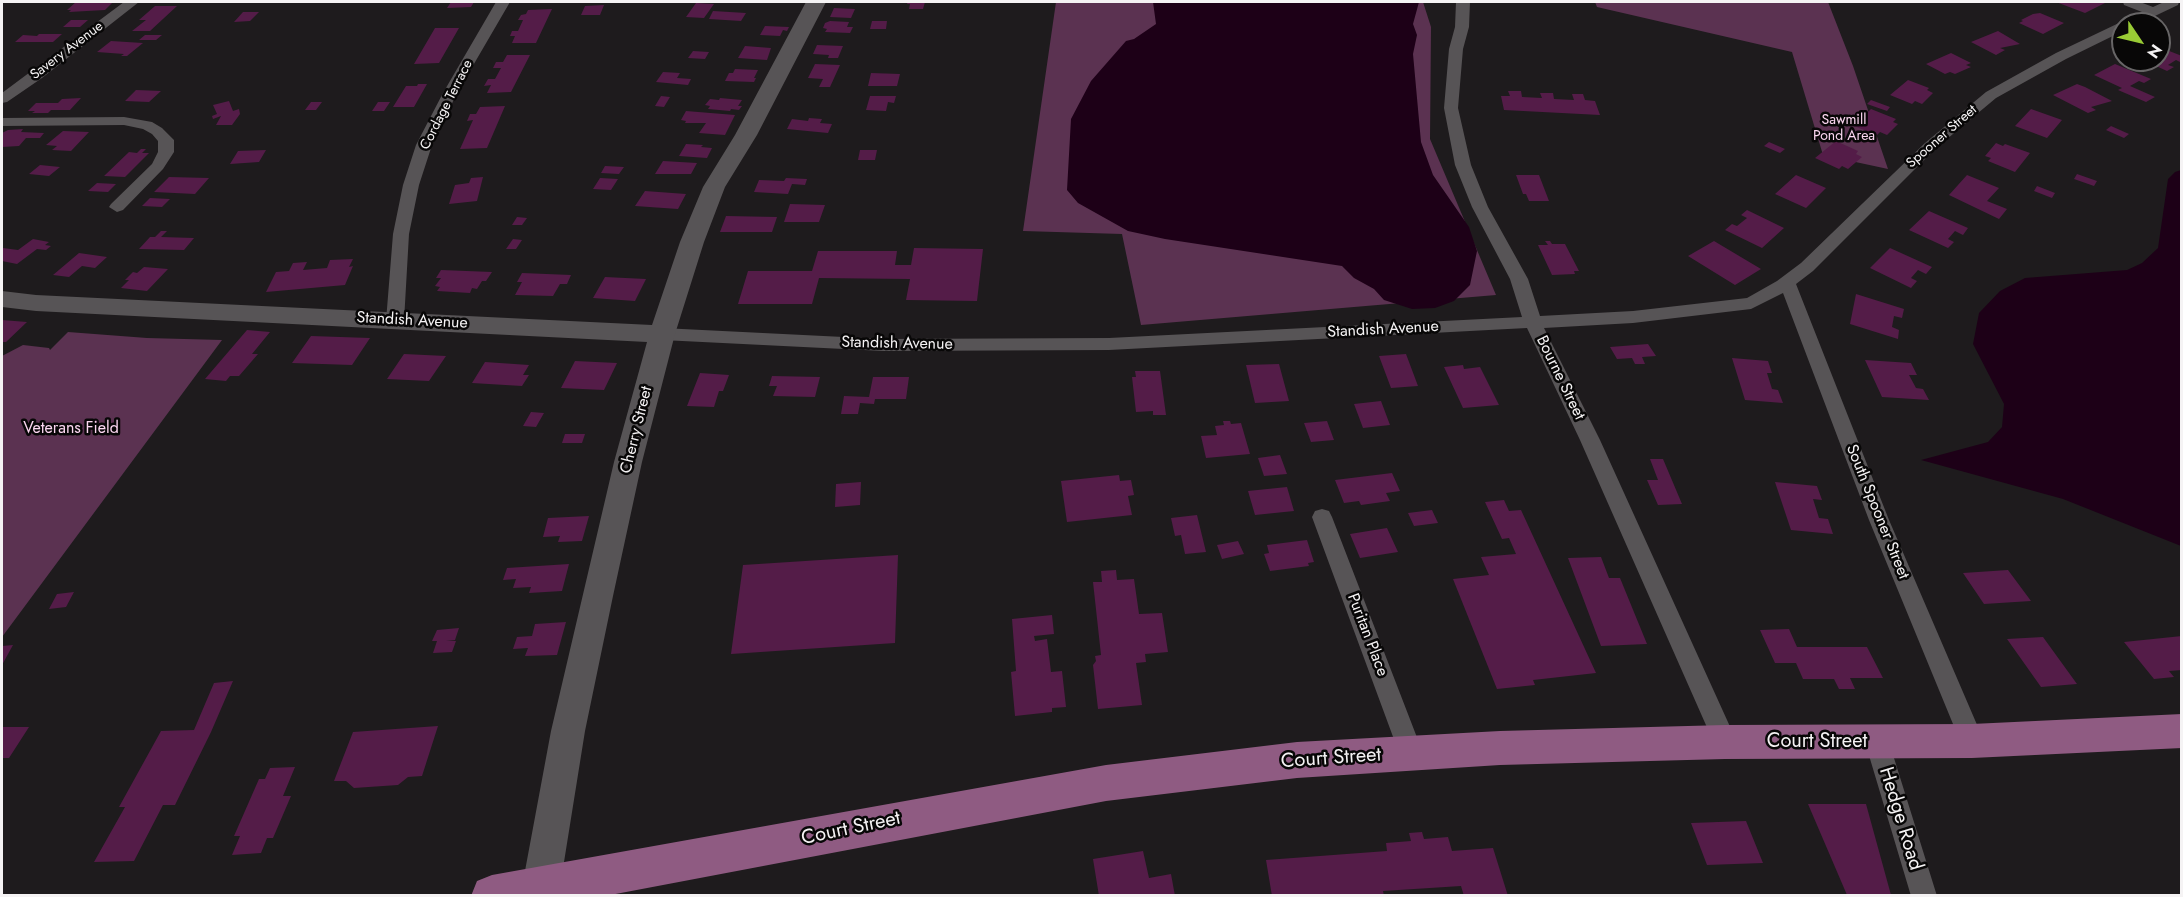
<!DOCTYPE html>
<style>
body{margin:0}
#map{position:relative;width:2183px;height:897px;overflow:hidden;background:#1e1b1d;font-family:Jost,sans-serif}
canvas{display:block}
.frame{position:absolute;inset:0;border:3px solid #f5f3f4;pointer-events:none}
.north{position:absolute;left:2111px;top:12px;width:60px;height:60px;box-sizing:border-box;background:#080707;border:2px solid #676566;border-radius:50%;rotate:125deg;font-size:16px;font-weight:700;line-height:24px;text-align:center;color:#f5f3f4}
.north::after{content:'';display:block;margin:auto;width:21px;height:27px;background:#99cb35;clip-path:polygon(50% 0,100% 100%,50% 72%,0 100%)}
</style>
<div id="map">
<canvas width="2183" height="897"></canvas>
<div class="frame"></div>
<div class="north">N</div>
</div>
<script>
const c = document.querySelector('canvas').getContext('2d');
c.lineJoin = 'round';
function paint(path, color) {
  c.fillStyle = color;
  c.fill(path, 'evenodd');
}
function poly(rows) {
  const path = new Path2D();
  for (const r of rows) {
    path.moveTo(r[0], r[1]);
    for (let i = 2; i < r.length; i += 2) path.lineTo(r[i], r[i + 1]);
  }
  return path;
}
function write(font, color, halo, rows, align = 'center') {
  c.font = font + ' Jost,sans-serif';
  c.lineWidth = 5;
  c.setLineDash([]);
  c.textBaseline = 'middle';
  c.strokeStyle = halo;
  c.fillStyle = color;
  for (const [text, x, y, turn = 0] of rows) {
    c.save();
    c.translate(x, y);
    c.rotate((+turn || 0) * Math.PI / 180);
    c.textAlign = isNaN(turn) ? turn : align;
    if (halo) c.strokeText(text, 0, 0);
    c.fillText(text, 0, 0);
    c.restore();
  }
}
const green = poly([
 [1056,2,1423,2,1431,27,1430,139,1496,295,1141,325,1122,234,1023,231],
 [1595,2,1828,2,1853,66,1888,169,1823,155,1792,52,1597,7],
 [68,332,147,338,222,340,2,637,2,356,23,345,49,348,50,350]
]);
const water = poly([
 [1153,2,1419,2,1413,24,1417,35,1413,54,1421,142,1433,175,1469,227,1477,251,1470,285,1454,301,1435,308,1412,309,1384,300,1374,289,1354,278,1342,266,1165,239,1128,231,1078,203,1067,190,1071,119,1091,81,1126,41,1134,39,1156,24],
 [2181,170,2181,546,2063,499,1921,460,1988,442,2002,427,2004,404,1973,344,1979,313,2000,291,2025,278,2127,270,2142,263,2158,248,2168,179,2175,172]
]);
const building = poly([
 [76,2,113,2,105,10,69,12,71,10,67,10],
 [451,2,474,2,471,7,447,8],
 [908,2,925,2,923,9,909,9,910,4,907,4],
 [2056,2,2101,2,2105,3,2085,13],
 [696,3,714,4,704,18,686,17],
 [604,5,600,15,581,15,585,6],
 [155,6,177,6,150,31,132,31,146,20,139,20],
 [834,8,855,9,851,18,830,17],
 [552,9,536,43,512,43,515,36,510,36,512,31,518,31,523,20,518,20,521,15,526,14,528,10],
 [713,11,746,13,741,21,709,19],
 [243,12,259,12,250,21,234,22],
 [2040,13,2064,23,2043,34,2019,23,2023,21,2021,20,2033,14],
 [71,20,88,20,80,27,63,27],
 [830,21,849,22,847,27,853,27,850,33,825,32,827,29,823,28,825,23],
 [872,21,887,21,886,29,870,29],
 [765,26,789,27,787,31,783,30,780,36,760,35],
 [435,28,459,28,439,63,414,64],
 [1998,31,2020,44,2000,48,2005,50,1996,55,1971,42],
 [39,34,62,34,53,42,15,42,23,35,37,36],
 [145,35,162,35,156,40,139,40],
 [111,41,143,43,127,56,121,56,124,54,97,52],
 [817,45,843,46,838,58,828,58,829,55,813,54],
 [745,46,771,48,767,60,738,58],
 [2159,47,2182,56,2182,63,2176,60,2168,65,2174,67,2167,71,2143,60,2159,60],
 [693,51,709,52,705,59,688,58],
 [1951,53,1971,63,1966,65,1971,67,1955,74,1950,72,1945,74,1926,64],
 [507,55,530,55,511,92,487,93,491,85,484,86,488,79,495,79,501,68,493,68,496,62,503,62],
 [815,64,840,65,830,87,819,87,823,79,808,78],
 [2115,64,2151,79,2144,83,2139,81,2130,86,2155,97,2146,102,2118,90,2122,88,2094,75],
 [735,69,758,70,754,78,756,78,754,82,725,81,729,73,733,73],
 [663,72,680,73,677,78,691,79,688,85,656,82],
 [871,73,900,74,897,86,868,86],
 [1908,80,1929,88,1927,90,1933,93,1922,104,1915,101,1912,104,1890,95],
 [418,84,427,84,414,107,393,107,406,86,417,86],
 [2077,84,2085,87,2112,101,2091,107,2096,110,2088,113,2053,95],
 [136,90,161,91,149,102,125,101],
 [1508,91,1521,91,1522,97,1542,98,1540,93,1553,93,1554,99,1574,100,1572,94,1583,94,1585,100,1595,101,1600,115,1504,110,1501,96,1510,96],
 [661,96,670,97,664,107,655,106],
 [870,96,896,96,894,103,888,102,886,111,866,110],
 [81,98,70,110,51,110,48,113,32,113,35,111,28,111,36,103,58,103,62,99],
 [720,98,742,100,738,106,742,106,739,110,731,109,730,111,708,109,710,106,705,105,710,99,719,100],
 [1871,100,1890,107,1887,111,1867,104],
 [229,101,233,111,239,109,240,114,232,125,216,125,221,116,213,119,212,116,217,114,213,105],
 [311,102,322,102,316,110,305,110],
 [378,102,390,102,384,111,372,111],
 [505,106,487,148,460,149,473,120,467,121,470,114,476,114,480,107],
 [1871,109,1896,119,1893,122,1898,124,1887,135,1880,132,1877,135,1854,126],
 [2031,109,2062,120,2047,138,2015,126],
 [686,111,735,115,725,135,699,133,706,123,685,123,686,121,681,120],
 [809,118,822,119,820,123,832,124,828,133,787,129,792,119,808,121],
 [2111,126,2129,134,2124,138,2106,130],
 [23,129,21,132,44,133,40,138,26,138,19,146,2,147,2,133,8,130],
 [63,131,89,132,71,151,52,150,57,146,46,145],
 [1836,141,1858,151,1856,154,1862,157,1848,169,1842,166,1839,169,1815,158],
 [1769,142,1785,149,1780,153,1764,146],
 [1996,143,2003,146,2005,144,2030,153,2015,172,1988,161,1991,158,1985,156],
 [686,144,703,145,701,147,712,148,707,158,679,156],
 [141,149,146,149,142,153,149,153,125,177,104,176,129,152,137,153],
 [266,150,259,162,230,164,238,151],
 [860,150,877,150,875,160,858,160],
 [663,161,697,163,691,174,655,174],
 [40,165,60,167,49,176,29,174],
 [605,166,624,167,619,174,601,173],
 [2077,174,2097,181,2094,186,2074,179],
 [1516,175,1539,175,1549,201,1529,201,1526,194,1523,194],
 [1796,175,1826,188,1806,208,1775,194],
 [1967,175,1999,188,1987,201,2007,209,1999,219,1949,195],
 [169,177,209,178,195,194,154,192],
 [483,177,477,201,449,204,455,185,469,183,471,178],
 [600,178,618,179,611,190,593,189],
 [786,178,807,179,805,185,792,184,788,194,754,192,759,180,784,181],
 [97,183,116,184,108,192,88,191],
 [2037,186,2055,193,2052,198,2034,191],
 [645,191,686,194,678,209,635,206],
 [150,198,170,199,162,207,142,206],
 [790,204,825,205,819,222,784,222],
 [1747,210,1784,228,1762,248,1725,230,1732,224,1737,226,1747,218,1741,215],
 [1929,211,1968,228,1963,235,1955,231,1948,239,1954,242,1948,248,1909,230],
 [726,216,777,217,772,232,720,232],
 [517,217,527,218,522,225,512,225],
 [161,231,167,231,161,237,194,238,184,250,139,249,150,237,155,237],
 [33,239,49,242,45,245,51,246,46,250,37,249,17,264,2,261,3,248,18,250],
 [513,239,522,240,516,249,506,249],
 [1545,241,1550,241,1552,244,1565,244,1579,271,1574,271,1575,274,1552,275,1538,245,1548,245],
 [1714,241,1761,269,1735,285,1688,256],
 [914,248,983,249,977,301,906,300,910,279,819,278,812,304,738,304,748,271,812,271,818,251,897,251,895,265,911,265],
 [1890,248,1932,267,1926,274,1918,270,1911,278,1917,281,1911,288,1870,268],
 [79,253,107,257,95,268,82,266,69,277,53,275],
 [353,259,349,267,353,266,345,285,266,292,276,272,289,271,293,263,307,262,303,270,327,268,330,260],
 [144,267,168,269,147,291,121,288,129,280,125,280,133,272,137,273],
 [441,270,492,272,486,281,482,281,477,289,472,288,470,293,437,291,440,287,435,286,441,278,436,278],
 [522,273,571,275,567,284,560,284,553,296,515,295,522,282,517,282],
 [605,277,646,279,635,301,593,298],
 [1856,294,1904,309,1902,318,1894,316,1892,327,1899,330,1898,339,1850,324],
 [2,320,27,322,6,342,2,342],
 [247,330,270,332,252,354,258,354,239,376,230,376,226,381,205,379],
 [311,336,370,338,352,365,292,363],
 [1648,344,1656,356,1642,357,1645,364,1635,364,1632,358,1617,359,1610,347],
 [404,354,446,356,429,381,387,379],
 [1406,354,1418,386,1391,388,1379,356],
 [1732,358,1768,361,1772,373,1767,373,1772,389,1778,390,1783,403,1745,400],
 [1865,360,1911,363,1917,375,1909,375,1916,388,1923,389,1929,400,1882,397],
 [575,361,617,363,604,390,561,388],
 [485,362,529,365,523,375,529,375,522,386,472,383],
 [1279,364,1289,401,1255,403,1246,365],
 [1463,365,1464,369,1480,367,1499,405,1463,408,1444,367],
 [1135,371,1160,371,1166,415,1153,415,1153,411,1136,412,1132,377,1136,377],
 [700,373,729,375,723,391,719,391,714,407,687,406],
 [772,376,820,377,815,397,773,396,777,386,769,386],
 [873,377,909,377,906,399,875,399,874,404,860,403,858,414,841,414,844,396,869,397],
 [1381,401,1390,425,1363,428,1354,404],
 [531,412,544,413,536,427,523,426],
 [1223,421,1230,421,1231,424,1241,423,1250,454,1206,458,1201,436,1217,435,1215,426,1224,425],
 [1327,421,1334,440,1311,442,1304,423],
 [565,434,585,434,582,443,562,443],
 [1280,455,1287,474,1264,476,1258,458],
 [1650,459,1663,459,1682,504,1658,505,1647,480,1658,480],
 [1392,473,1400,491,1386,493,1390,501,1361,505,1359,501,1344,503,1335,480],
 [1119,475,1120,481,1131,480,1134,495,1128,496,1132,515,1067,522,1061,481],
 [861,482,860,505,835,507,836,484],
 [1775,482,1817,486,1822,500,1813,499,1819,518,1828,519,1833,534,1791,530],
 [1287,487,1294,511,1255,515,1248,491],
 [1504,500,1509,511,1521,510,1596,673,1533,680,1535,685,1497,689,1453,579,1489,575,1481,557,1516,554,1509,538,1502,539,1485,502],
 [1432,510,1438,523,1414,526,1408,513],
 [1197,515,1206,552,1185,554,1181,535,1175,536,1171,518],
 [589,516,582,541,558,542,560,536,543,537,548,518],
 [1387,528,1398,552,1360,558,1350,534],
 [1307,540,1314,562,1308,563,1309,566,1270,571,1264,554,1269,553,1267,545],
 [1238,541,1244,554,1222,559,1217,545],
 [898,555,895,643,731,654,743,565],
 [1601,557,1609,578,1620,578,1647,644,1601,646,1568,558],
 [569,564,562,591,529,593,531,587,513,588,516,579,503,580,507,568],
 [1116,570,1117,580,1134,579,1139,614,1162,613,1168,652,1145,654,1146,662,1136,663,1142,705,1098,709,1093,665,1096,661,1095,656,1101,655,1093,582,1102,582,1101,571],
 [2008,570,2031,601,1984,604,1963,573],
 [74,592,66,607,49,609,57,594],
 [1052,615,1054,634,1034,636,1035,641,1047,639,1051,672,1062,671,1066,707,1052,708,1052,712,1015,716,1011,672,1016,671,1012,619],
 [566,622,557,655,525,656,528,648,513,649,517,637,532,636,535,624],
 [459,628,455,640,446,640,456,641,452,652,433,653,437,641,432,641,437,630],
 [1789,629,1797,647,1867,647,1883,678,1850,678,1855,689,1839,689,1834,679,1803,679,1796,663,1775,663,1760,630],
 [2182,636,2182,670,2169,671,2174,677,2154,679,2124,642],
 [2043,637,2077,684,2041,687,2007,639],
 [13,645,2,665,2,646],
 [233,681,211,732,175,805,163,805,134,861,94,862,125,807,119,807,161,731,194,730,214,683],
 [438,726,422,776,408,777,398,785,354,788,346,781,334,781,353,732],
 [2,727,29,727,9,758,2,758],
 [295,767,283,796,291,796,273,838,267,838,261,853,232,855,240,836,234,836,259,779,265,779,270,768],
 [1808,804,1866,804,1891,895,1847,895],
 [1746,821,1763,863,1707,865,1691,823],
 [1422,832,1424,839,1448,837,1452,851,1493,848,1508,896,1464,896,1461,886,1383,891,1384,896,1272,896,1266,860,1387,851,1386,843,1411,841,1409,833],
 [1143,851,1149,878,1171,874,1175,896,1099,896,1093,859]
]);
const street = poly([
 [124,2,139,2,42,78,7,102,2,103,2,93,124,2],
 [496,2,510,2,457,93,432,145,419,185,409,234,404,321,401,325,389,325,386,321,393,234,403,185,416,145,443,93,496,2],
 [1456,2,1470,2,1469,27,1463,49,1458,108,1471,165,1488,207,1528,279,1540,316,1633,311,1747,298,1777,281,1801,263,1925,143,1986,92,2056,53,2142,12,2124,5,2123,2,2140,2,2153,7,2164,2,2179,2,2178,5,2138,24,2123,24,2123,31,2066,59,1996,98,1935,149,1813,271,1796,284,1889,520,1984,741,1980,749,1972,752,1964,749,1960,741,1869,520,1783,293,1751,309,1633,323,1544,328,1600,440,1737,742,1733,750,1725,753,1717,750,1580,440,1527,328,1109,350,884,351,662,340,656,338,653,334,656,330,662,328,884,339,1109,338,1522,317,1510,279,1472,207,1455,165,1444,108,1449,49,1455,27,1456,2],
 [124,117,152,122,162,128,174,140,174,152,163,169,123,210,117,212,109,207,111,204,152,164,158,152,158,141,152,134,143,129,124,125,2,126,2,118,124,117],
 [1322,509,1329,511,1332,517,1423,753,1419,761,1411,764,1403,761,1399,753,1312,517,1315,511,1322,509],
 [1877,731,1885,734,1889,742,1937,896,1911,896,1865,742,1869,734,1877,731]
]);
const secondary = poly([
 [806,2,826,2,757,135,725,187,704,242,675,334,642,462,613,596,585,731,560,887,556,896,526,896,522,887,551,731,614,462,647,342,36,311,2,307,2,291,36,295,652,325,680,242,703,187,735,135,806,2]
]);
const primary = poly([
 [2182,714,2182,748,1972,758,1725,759,1500,765,1297,778,1106,801,605,896,471,896,477,881,492,875,1106,765,1297,742,1500,731,1725,725,1972,724,2182,714]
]);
const farStreetnames = [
 ["Savery Avenue",67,51,-37],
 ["Cordage Terrace",447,105,-63],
 ["Spooner Street",1942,137,-41]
];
const farParknames = [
 ["Sawmill",1844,121],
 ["Pond Area",1844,137]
];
const streetNames = [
 ["Standish Avenue",412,321,3],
 ["Standish Avenue",1383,330,-3],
 ["Standish Avenue",897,344,1],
 ["Bourne Street",1560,378,64],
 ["Cherry Street",637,430,-76],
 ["South Spooner Street",1877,512,68],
 ["Puritan Place",1367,635,69]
];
const parkNames = [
 ["Veterans Field",71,429]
];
const nearStreetnames = [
 ["Court Street",1817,742],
 ["Court Street",1331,759,-4],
 ["Hedge Road",1900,819,73],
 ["Court Street",851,829,-12]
];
paint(green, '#5b3251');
paint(water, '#1d0017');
paint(building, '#541c48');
paint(street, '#575456');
paint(secondary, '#575456');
paint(primary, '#8f5b82');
write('14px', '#f5f3f4', '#080707', farStreetnames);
write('14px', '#fcd7f1', '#080707', farParknames);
write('16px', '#f5f3f4', '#080707', streetNames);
write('16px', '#fcd7f1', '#080707', parkNames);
write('20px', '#f5f3f4', '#080707', nearStreetnames);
</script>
